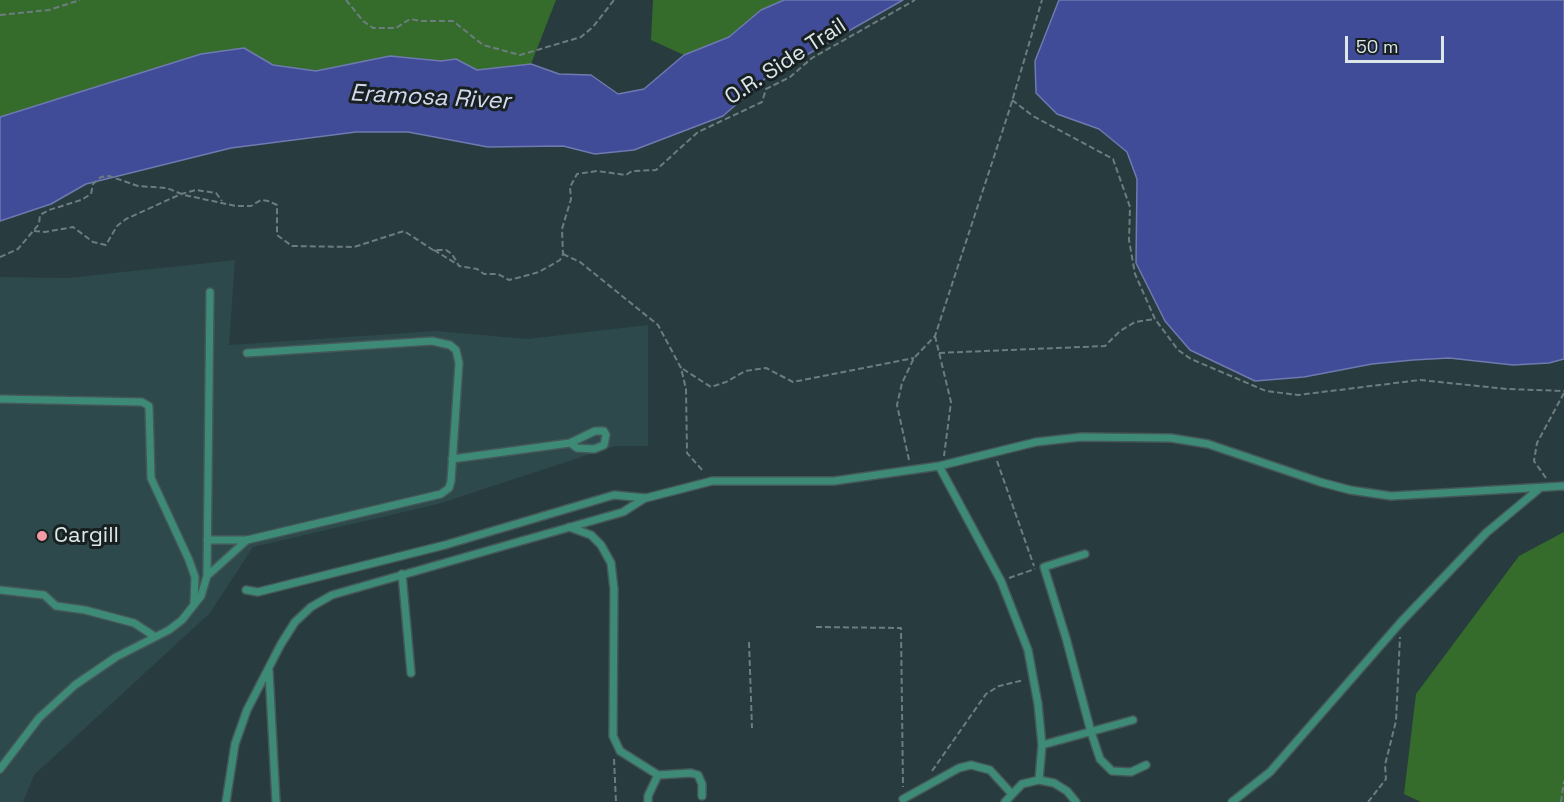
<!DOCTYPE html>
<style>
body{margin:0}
#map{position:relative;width:1564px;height:802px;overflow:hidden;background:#283b3e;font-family:"Space Grotesk",sans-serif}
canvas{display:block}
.scale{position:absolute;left:1345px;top:36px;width:99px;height:27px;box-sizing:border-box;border:3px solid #dbe7e8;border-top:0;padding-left:8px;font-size:18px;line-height:21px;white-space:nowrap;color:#dbe7e8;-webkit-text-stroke:4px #182021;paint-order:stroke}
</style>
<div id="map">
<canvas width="1564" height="802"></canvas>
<div class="scale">50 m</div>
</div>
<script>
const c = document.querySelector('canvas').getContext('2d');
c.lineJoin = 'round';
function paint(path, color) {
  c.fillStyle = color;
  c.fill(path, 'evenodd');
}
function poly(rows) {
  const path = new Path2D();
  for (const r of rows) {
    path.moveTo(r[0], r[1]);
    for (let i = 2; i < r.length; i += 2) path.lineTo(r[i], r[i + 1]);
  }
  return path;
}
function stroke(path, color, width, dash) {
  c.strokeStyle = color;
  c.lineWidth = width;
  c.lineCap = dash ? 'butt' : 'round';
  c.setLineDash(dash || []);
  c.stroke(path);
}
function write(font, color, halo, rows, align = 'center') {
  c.font = font + ' "Space Grotesk",sans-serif';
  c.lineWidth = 6;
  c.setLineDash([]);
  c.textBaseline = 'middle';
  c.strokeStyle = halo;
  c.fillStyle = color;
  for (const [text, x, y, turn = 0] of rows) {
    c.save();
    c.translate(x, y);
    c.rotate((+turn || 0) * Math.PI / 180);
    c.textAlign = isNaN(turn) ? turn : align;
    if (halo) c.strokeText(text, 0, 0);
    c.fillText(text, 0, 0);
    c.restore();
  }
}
const built = poly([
 [235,260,229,345,436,331,527,339,648,325,648,446,615,446,438,504,253,547,210,613,34,775,23,802,0,802,0,277,68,278]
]);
const green = poly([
 [0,0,556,0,531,64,477,70,456,59,441,61,390,56,317,71,273,65,244,48,201,54,0,117],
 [653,0,784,0,761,10,729,37,684,55,651,40],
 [1564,532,1564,802,1421,802,1404,794,1416,694,1519,556]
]);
const water = poly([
 [784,0,903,0,766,78,723,116,634,150,595,154,563,146,488,147,408,132,356,132,231,148,86,184,51,204,0,221,0,117,201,54,244,48,273,65,316,71,390,56,441,61,456,59,477,70,531,64,559,74,591,75,618,94,644,89,684,55,729,37,761,10,784,0],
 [1059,0,1564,0,1564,359,1549,363,1513,365,1449,358,1413,360,1372,364,1304,377,1255,381,1190,350,1165,321,1136,263,1137,179,1127,152,1099,129,1057,114,1036,93,1035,61,1059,0]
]);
const path = poly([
 [346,0,363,21,373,28,396,28,410,19,421,21,453,21,483,45,520,55,581,37,593,27,614,0],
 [0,15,49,10,80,0],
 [1012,100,1033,116,1113,159,1130,207,1129,240,1135,274,1155,319,1178,350,1191,359,1266,391,1298,395,1420,380,1507,389,1564,391],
 [34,231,45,232,73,227,93,242,106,245,117,226,126,219,181,194,196,190,216,193,222,201],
 [434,250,455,263],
 [563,254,580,262,658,325,681,368,686,389,687,453,704,472],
 [0,257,18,249,39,224,40,215,49,210,81,200,91,194,93,184,101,177,109,176,138,186,167,188,184,195,236,206,251,206,261,200,268,201,277,205,277,235,292,246,354,247,404,231,433,250,446,250,452,254,459,266,477,269,484,274,498,274,509,280,521,277,539,272,560,260,563,254,562,229,571,199,570,187,577,174,597,171,626,175,632,171,656,170,698,132,762,102,766,89,790,77,812,58,915,0],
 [935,336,951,402,944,456],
 [939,353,1105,346,1120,331,1135,322,1155,319],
 [683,369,711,387,726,382,745,371,766,368,793,382,914,358],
 [909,460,897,405,902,383,914,358,935,336,1010,108,1042,0],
 [997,461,1034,566],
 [1546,478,1534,461,1537,443,1564,393],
 [1009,578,1035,569],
 [816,627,901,628,903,787],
 [749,642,752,728],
 [614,759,616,802],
 [932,771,986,694,999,686,1024,680],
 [1368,802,1386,779,1385,765,1396,721,1400,637],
 [1561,802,1564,781]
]);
const lane = poly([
 [0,399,142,402,149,406,151,478,189,560,195,577,194,605],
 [452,459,570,443,595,431,604,431,606,435,604,445,594,449,577,448,570,443],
 [939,466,1001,581,1028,650,1038,704,1042,745,1039,780],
 [569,527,591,535,601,545,611,563,614,589,613,736,620,751,658,775,691,773,698,775,702,784,702,796],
 [207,540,247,540,441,494,449,488,451,481,459,363,456,350,450,345,432,341,247,353],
 [1085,554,1044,567,1066,638,1091,732,1100,759,1112,771,1131,772,1146,765],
 [402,574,411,673],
 [207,576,247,540],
 [0,590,44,595,56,606,85,610,134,623,154,636],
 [246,590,258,592,445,545,614,495,646,498,712,481,834,481,939,466,1036,442,1081,437,1171,438,1208,444,1320,482,1350,490,1391,496,1564,486],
 [269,671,276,802],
 [1042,745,1133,720],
 [0,769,39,718,75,685,116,657,169,630,182,620,201,596,207,576,210,292],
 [903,799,959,768,971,765,990,770,1011,793],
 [226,802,235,744,247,710,281,644,295,622,311,607,332,595,623,512,645,498],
 [648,802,648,796,658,775],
 [1005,802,1022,784,1039,780,1054,783,1067,791,1076,802],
 [1232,802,1270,772,1401,622,1486,533,1540,488]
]);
const markers = [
 [42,536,6,"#f49aa4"]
];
const streetNames = [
 ["O.R. Side Trail",786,62,-33]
];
const poiNames = [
 ["Cargill",54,536]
];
const waterNames = [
 ["Eramosa River",430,98,3]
];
paint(built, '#2d494c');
paint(green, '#356c2c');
paint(water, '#404c98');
stroke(water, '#6e7ab0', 1.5);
stroke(lane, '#455759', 10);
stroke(path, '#6d7d7f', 2, [6, 3]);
stroke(lane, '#3d8b77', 7);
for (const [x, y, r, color] of markers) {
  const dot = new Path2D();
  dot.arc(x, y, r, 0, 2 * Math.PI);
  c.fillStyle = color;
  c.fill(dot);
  stroke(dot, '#182021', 2);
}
write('22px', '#dbe7e8', '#182021', streetNames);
write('22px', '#dbe7e8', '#182021', poiNames, 'left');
write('italic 24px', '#d2d8ee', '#182021', waterNames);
</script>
